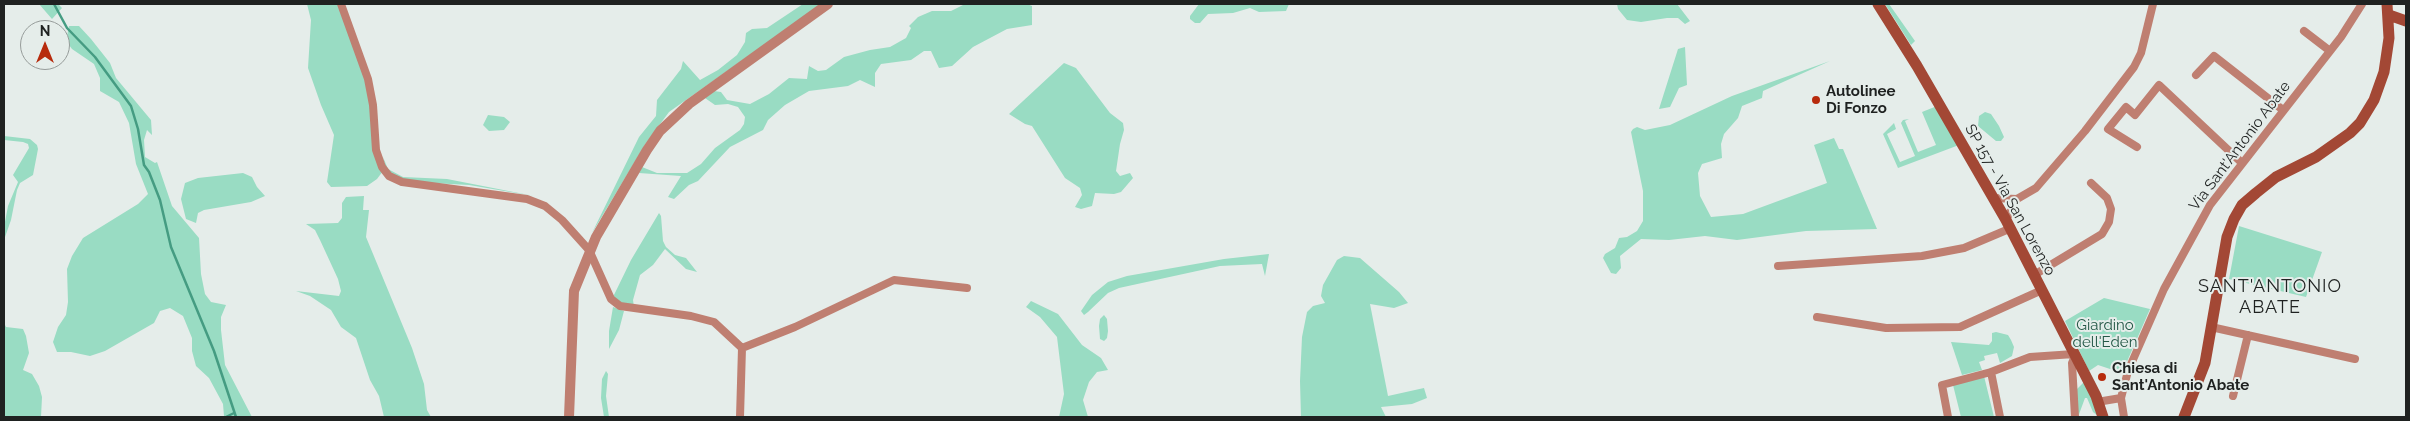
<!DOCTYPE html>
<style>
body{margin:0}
#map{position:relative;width:2410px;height:421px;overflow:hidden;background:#e5edea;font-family:Raleway,sans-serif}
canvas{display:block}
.frame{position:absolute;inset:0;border:5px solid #1f2221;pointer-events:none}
.north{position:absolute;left:20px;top:20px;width:50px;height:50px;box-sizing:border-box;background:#e5edea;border:1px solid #969c9a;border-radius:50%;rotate:0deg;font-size:14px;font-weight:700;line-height:20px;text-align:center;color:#1f2221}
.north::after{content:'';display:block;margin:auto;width:18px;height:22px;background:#b72b0d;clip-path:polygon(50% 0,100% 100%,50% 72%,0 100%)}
</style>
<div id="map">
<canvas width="2410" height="421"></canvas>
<div class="frame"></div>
<div class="north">N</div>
</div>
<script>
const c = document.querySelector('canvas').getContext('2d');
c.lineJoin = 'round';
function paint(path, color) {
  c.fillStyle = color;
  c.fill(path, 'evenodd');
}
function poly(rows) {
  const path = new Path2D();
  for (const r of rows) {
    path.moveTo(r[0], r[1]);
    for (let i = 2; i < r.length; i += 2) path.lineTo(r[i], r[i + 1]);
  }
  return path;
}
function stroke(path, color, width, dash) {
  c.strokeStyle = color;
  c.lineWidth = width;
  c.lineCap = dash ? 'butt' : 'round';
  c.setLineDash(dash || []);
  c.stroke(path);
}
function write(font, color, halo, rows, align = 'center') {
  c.font = font + ' Raleway,sans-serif';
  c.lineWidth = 4;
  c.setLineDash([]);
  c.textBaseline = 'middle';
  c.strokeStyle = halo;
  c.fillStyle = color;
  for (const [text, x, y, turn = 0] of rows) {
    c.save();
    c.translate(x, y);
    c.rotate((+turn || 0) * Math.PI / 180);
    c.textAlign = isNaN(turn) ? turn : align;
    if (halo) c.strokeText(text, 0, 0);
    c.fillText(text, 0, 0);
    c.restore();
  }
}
const green = poly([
 [39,4,58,4,62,8,52,19],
 [307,4,338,4,368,86,383,171,377,179,367,186,331,187,327,182,334,135,321,105,308,68,311,20],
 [803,4,822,4,669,112,646,143,592,233,639,137,656,116,657,100,681,69,683,61,700,80,718,70,737,55,745,42,746,33,752,29,767,28],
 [965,4,1027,4,1032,6,1032,25,1007,29,973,47,952,66,939,68,931,51,924,51,911,60,881,64,875,73,875,87,860,80,848,86,809,91,785,105,768,120,763,130,730,147,698,181,689,185,674,199,668,197,681,176,639,173,642,167,657,173,687,173,701,164,715,148,740,130,744,124,745,117,738,107,728,104,715,105,705,98,714,91,721,92,727,100,750,104,769,94,789,78,807,79,809,66,818,71,826,70,844,57,870,50,890,47,906,38,911,28,909,26,918,17,932,11,951,11],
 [1199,4,1289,4,1286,11,1259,12,1250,8,1233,13,1208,14,1200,23,1195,23,1190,19,1190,16],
 [1617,4,1677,4,1690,21,1685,24,1678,18,1667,18,1641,22,1627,20,1618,9],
 [1885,4,1889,4,1915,41,1911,45],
 [69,26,79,26,91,39,110,63,116,78,151,120,152,135,147,130,144,140,145,157,155,163,157,162,172,206,199,238,201,274,205,294,211,302,226,305,221,317,221,330,225,365,252,417,221,417,224,416,223,404,209,378,196,366,192,351,192,338,183,316,170,308,160,311,154,323,105,351,90,356,71,352,57,352,53,342,58,327,66,315,68,302,67,269,72,256,83,238,138,204,148,194,136,164,129,123,119,102,100,91,100,78,94,64,72,49,66,41],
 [1685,47,1687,85,1679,88,1670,107,1659,109,1678,49],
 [1830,61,1763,91,1762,98,1742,106,1738,118,1724,134,1721,144,1722,158,1702,164,1698,173,1700,196,1711,217,1743,214,1827,183,1814,145,1834,138,1839,149,1843,149,1877,229,1806,231,1737,240,1705,236,1669,240,1641,239,1620,256,1621,268,1616,274,1611,273,1603,258,1605,254,1615,248,1619,238,1627,237,1637,231,1643,221,1643,191,1633,142,1631,132,1633,129,1637,127,1645,130,1670,125,1732,96],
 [1064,63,1076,68,1110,113,1123,123,1124,130,1120,144,1116,171,1120,176,1130,173,1133,178,1121,192,1114,194,1095,193,1092,206,1081,209,1075,207,1082,195,1080,188,1065,178,1032,126,1025,124,1009,114],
 [1937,106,1959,145,1898,168,1883,134,1894,123,1896,129,1887,134,1900,162,1915,156,1901,123,1903,120,1909,119,1905,121,1918,152,1936,145,1922,112],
 [1985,112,1991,114,1999,126,2004,137,2001,141,1996,141,1978,126,1979,116],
 [488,115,504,117,510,122,504,130,489,131,483,125],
 [4,136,30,139,37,145,38,149,33,175,20,183,17,190,11,220,4,240,4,227,8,206,18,182,13,175,29,148,28,144,23,142,4,140],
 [383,157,388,169,403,177,447,179,534,196,469,185,412,182,395,178,386,169],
 [243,173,252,177,257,187,265,196,251,202,204,210,198,213,196,223,186,219,181,199,185,183,198,178],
 [364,196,363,210,369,210,366,237,412,348,424,384,427,410,431,417,384,417,379,396,370,380,356,338,341,327,331,310,310,296,296,291,339,296,341,291,338,279,320,240,315,230,306,224,338,223,342,218,342,203,346,197],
 [659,213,661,216,663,241,666,247,675,255,686,258,697,272,686,269,665,249,653,265,640,275,633,300,634,307,626,306,613,297,631,260],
 [2239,226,2322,252,2306,297,2229,279],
 [1269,254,1265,276,1262,264,1220,266,1119,288,1108,293,1088,312,1084,315,1081,311,1092,295,1108,282,1127,276,1224,259],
 [1344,256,1360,258,1399,292,1408,303,1394,308,1370,304,1388,396,1424,388,1427,398,1412,404,1381,407,1386,417,1301,417,1300,381,1302,337,1307,312,1313,306,1325,303,1321,296,1323,285,1337,260],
 [2104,298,2150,309,2122,373,2098,365,2089,371,2065,321],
 [1031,301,1058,314,1082,345,1101,358,1108,370,1097,372,1089,382,1083,400,1088,417,1059,417,1064,394,1057,337,1040,317,1026,307],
 [613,307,624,311,619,330,609,349,609,331],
 [1104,315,1107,319,1108,331,1107,338,1104,341,1100,339,1099,326,1100,319],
 [4,323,6,327,23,329,26,336,29,353,23,370,32,374,39,386,42,397,41,417,4,417],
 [1996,332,2008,335,2011,340,2014,347,2012,356,2000,363,1997,353,1984,356,1985,360,1979,362,1982,370,1962,375,1951,342,1989,345,1992,341,1992,333],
 [606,371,608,374,606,396,609,417,604,417,601,398,602,379],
 [1984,376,1994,417,1961,417,1953,385],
 [2083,383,2086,383,2099,417,2093,412,2087,398,2085,398,2078,417,2076,390]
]);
const stream = poly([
 [54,4,67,28,95,57,131,106,138,129,144,165,149,172,160,200,171,247,214,351,236,417],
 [226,417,234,413]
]);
const minor = poly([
 [341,4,368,79,373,105,376,150,382,167,389,176,402,182,527,199,545,206,562,220,589,250,611,299,620,306,691,316,714,322,742,348,795,327,894,280,967,288],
 [2304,31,2330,51],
 [2196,75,2214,56,2283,110],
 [2137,147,2108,129,2126,107,2135,115,2159,85,2242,163],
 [1993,198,2017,199],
 [2006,220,2017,199,2036,188,2085,131,2134,67,2141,53,2153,4],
 [1778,266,1922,256,1964,248,2009,229],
 [2034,275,2102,234,2109,222,2111,209,2107,198,2091,183],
 [1817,317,1886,328,1960,327,2042,290],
 [2211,327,2355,359],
 [1991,372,2000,417],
 [2233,396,2248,335],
 [2097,402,2121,398],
 [740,417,742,348],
 [1948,417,1942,385,1991,372,2030,357,2074,354],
 [2075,417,2072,363,2075,356],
 [2124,417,2121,398,2128,371,2164,289,2210,205,2341,37,2362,4]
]);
const tertiary = poly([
 [569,417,574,291,596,237,647,150,660,131,689,104,828,4]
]);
const secondary = poly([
 [1878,4,1917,66,2006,220,2096,396,2103,417],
 [2389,15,2406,21],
 [2184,417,2205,363,2227,237,2234,219,2242,205,2256,193,2276,177,2316,157,2350,133,2360,123,2374,100,2384,72,2389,38,2387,4]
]);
const markers = [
 [1816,100,5,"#b72b0d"],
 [2102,377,5,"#b72b0d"]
];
const poiNames = [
 ["Autolinee",1826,91],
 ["Di Fonzo",1826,108],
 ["Chiesa di",2112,368],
 ["Sant'Antonio Abate",2112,385]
];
const streetNames = [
 ["Via Sant'Antonio Abate",2240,146,-53],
 ["SP 157 - Via San Lorenzo",2010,200,61]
];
const parkNames = [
 ["Giardino",2105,325],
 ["dell'Eden",2105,342]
];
const quarterNames = [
 ["SANT'ANTONIO",2270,287],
 ["ABATE",2270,308]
];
paint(green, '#99dcc3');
stroke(stream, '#459c82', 2.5);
stroke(minor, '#bf7f71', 8);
stroke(tertiary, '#bf7f71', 10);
stroke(secondary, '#a34835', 11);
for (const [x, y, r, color] of markers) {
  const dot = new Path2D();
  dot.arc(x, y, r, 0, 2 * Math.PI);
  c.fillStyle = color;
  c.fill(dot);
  stroke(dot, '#e5edea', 2);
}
write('bold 15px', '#1f2221', '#e5edea', poiNames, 'left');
write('15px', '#1f2221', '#e5edea', streetNames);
write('15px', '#255847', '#e5edea', parkNames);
c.letterSpacing = '1px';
write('18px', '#1f2221', '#e5edea', quarterNames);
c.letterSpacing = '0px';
</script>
